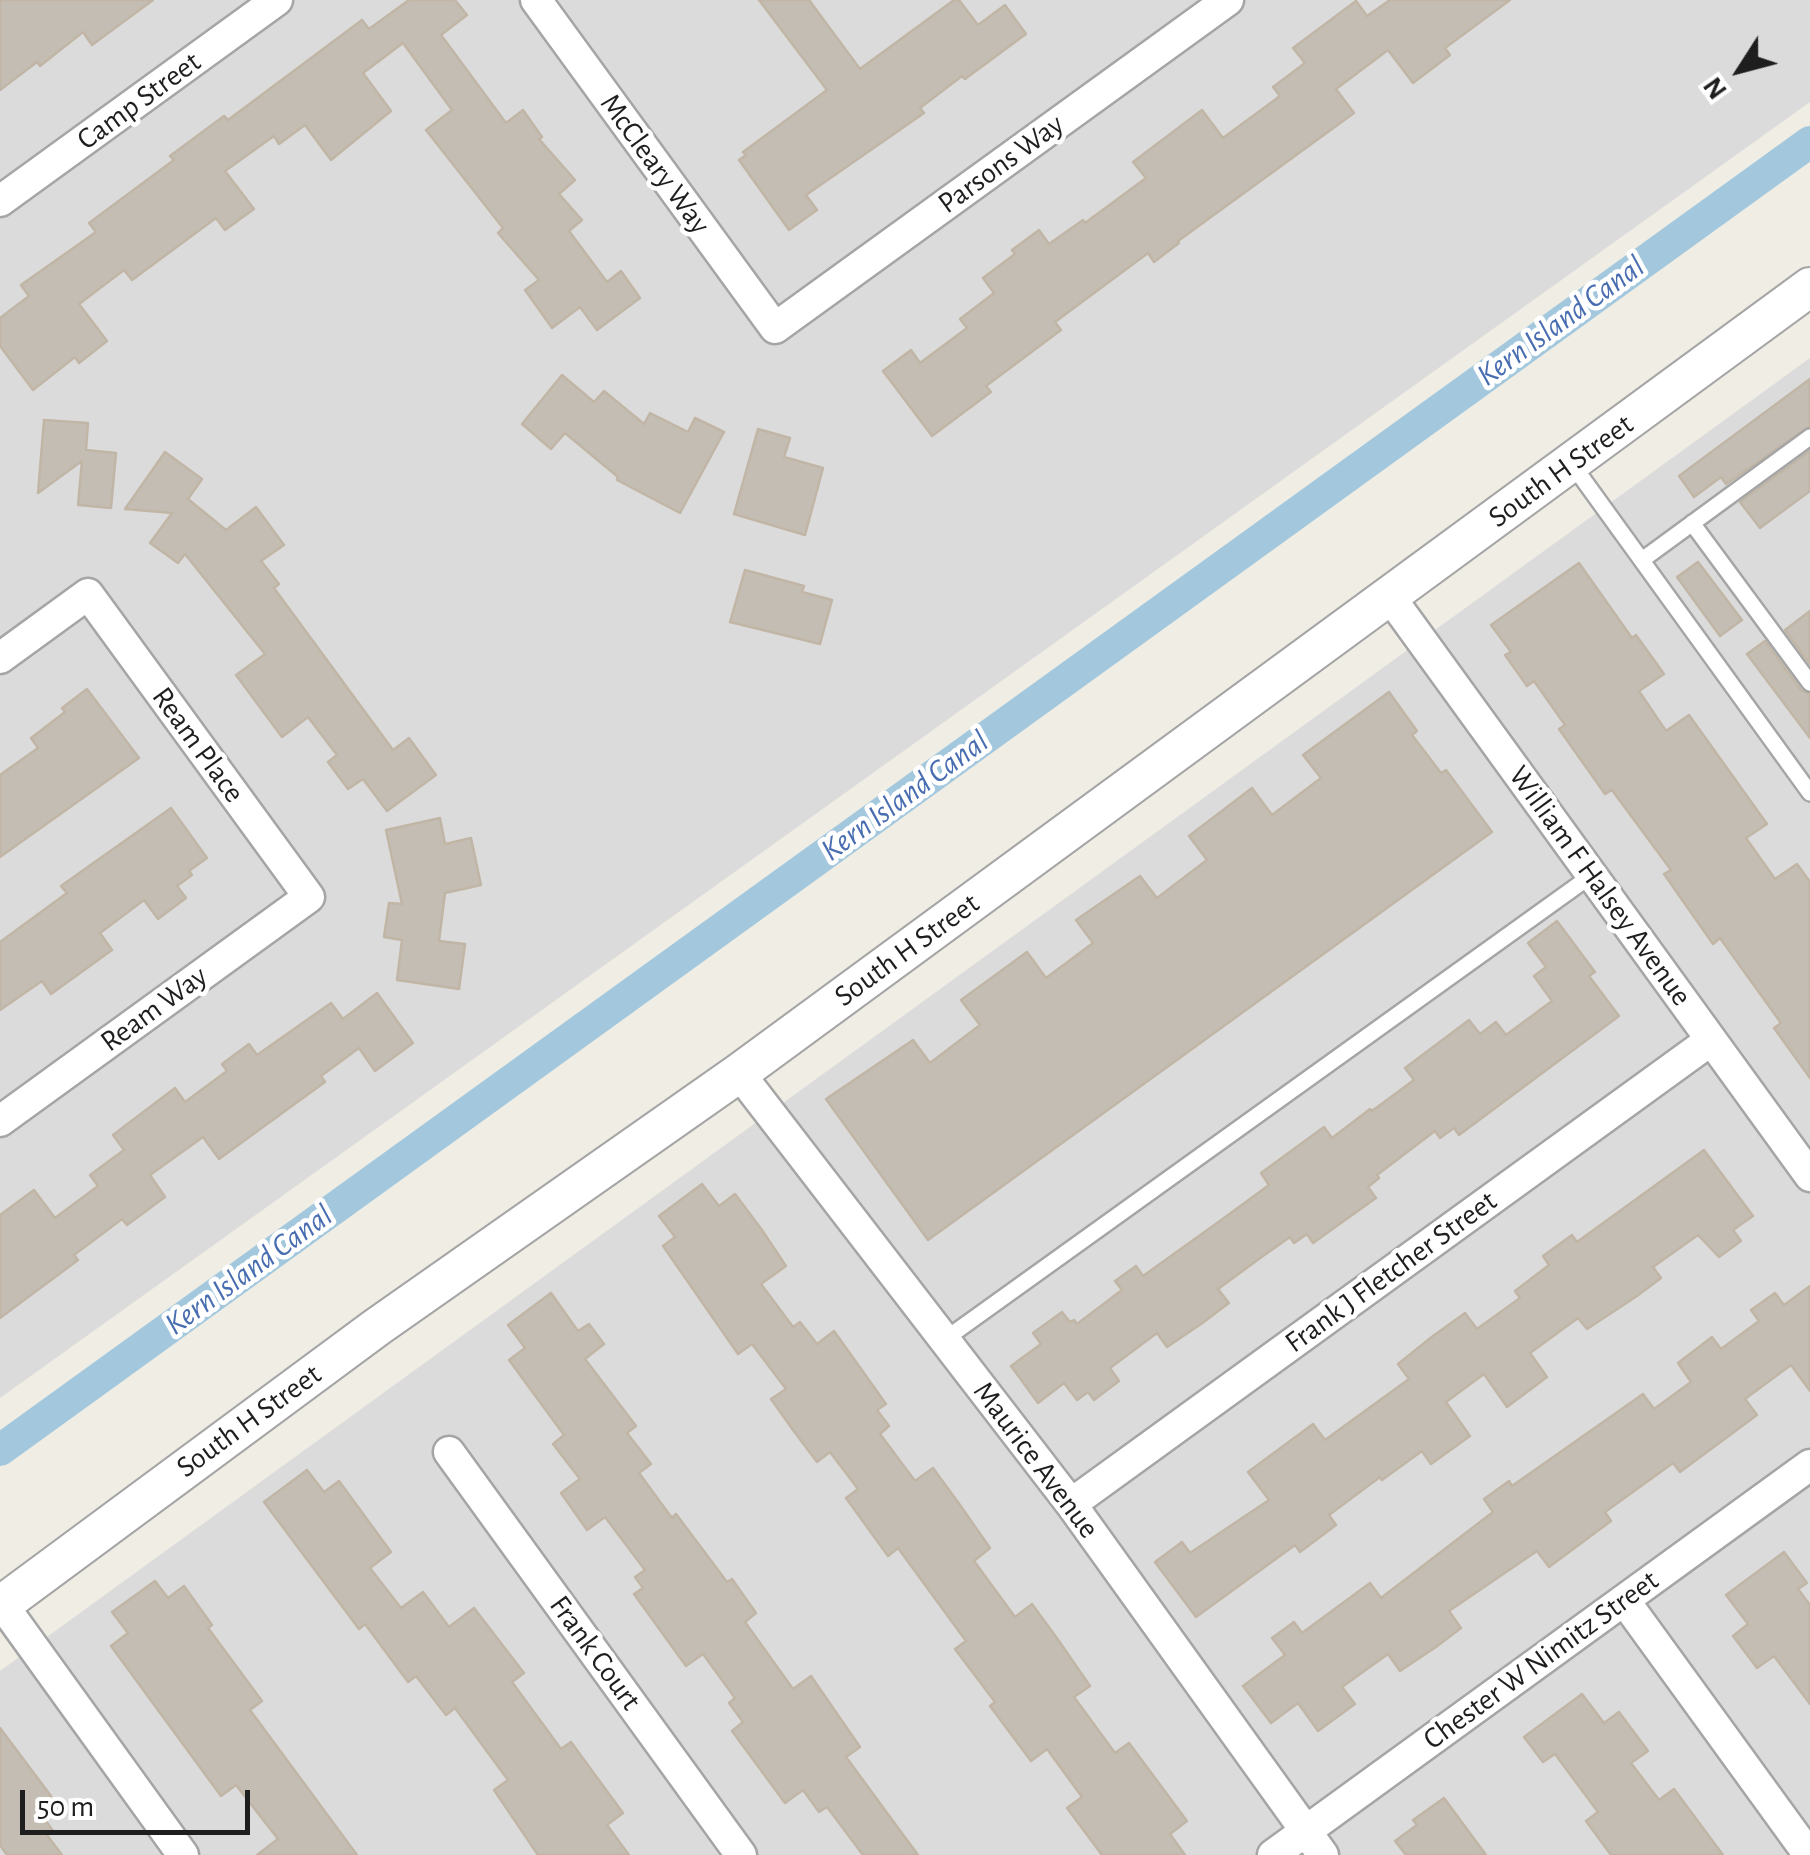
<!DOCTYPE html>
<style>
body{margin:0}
#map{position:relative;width:1810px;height:1855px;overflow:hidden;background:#efede4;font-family:"Alegreya Sans",sans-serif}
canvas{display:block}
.north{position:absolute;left:1690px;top:20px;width:100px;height:100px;-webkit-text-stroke:8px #fff;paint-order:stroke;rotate:234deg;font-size:28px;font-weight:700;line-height:40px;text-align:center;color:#1e1e1e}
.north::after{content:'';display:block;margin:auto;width:35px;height:45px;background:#1e1e1e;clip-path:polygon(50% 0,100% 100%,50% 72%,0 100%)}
.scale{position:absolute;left:20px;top:1790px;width:230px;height:45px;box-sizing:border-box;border:5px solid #1e1e1e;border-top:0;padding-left:12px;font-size:30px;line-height:35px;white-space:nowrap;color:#1e1e1e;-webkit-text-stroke:8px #fff;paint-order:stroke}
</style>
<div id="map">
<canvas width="1810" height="1855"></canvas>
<div class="north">N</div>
<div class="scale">50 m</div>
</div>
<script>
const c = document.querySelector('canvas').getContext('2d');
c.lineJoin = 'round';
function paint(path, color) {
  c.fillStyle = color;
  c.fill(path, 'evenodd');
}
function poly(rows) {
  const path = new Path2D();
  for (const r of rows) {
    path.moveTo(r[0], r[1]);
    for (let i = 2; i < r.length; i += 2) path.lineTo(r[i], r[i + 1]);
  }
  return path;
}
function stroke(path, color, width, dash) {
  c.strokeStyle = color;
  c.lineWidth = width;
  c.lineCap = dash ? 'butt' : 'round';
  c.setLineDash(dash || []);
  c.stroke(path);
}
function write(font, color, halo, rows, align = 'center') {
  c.font = font + ' "Alegreya Sans",sans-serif';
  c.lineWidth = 9;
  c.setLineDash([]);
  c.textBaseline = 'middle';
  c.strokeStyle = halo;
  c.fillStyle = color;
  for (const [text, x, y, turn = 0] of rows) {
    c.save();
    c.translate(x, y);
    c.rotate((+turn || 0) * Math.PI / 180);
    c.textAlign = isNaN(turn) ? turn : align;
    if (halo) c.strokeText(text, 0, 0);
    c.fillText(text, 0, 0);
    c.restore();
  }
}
const residential = poly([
 [0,0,1810,0,1810,102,0,1398],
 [1810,358,1810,1855,0,1855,0,1671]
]);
const canal = poly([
 [0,1450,1810,142]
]);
const building = poly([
 [0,0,153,0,92,45,83,32,40,66,37,62,0,90,0,0],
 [409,0,455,0,467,15,441,35,506,123,523,110,542,137,539,139,575,180,559,194,582,220,569,231,607,282,621,271,640,298,597,330,580,307,552,328,525,290,539,280,498,233,503,228,426,130,452,110,403,43,363,73,391,111,331,160,305,125,279,144,274,136,225,171,254,209,225,230,216,218,132,280,124,270,79,304,107,341,79,363,75,357,33,390,0,346,0,318,29,296,21,285,96,232,89,223,174,160,170,156,224,116,228,120,362,20,369,29,409,0],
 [759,0,809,0,860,69,954,0,959,0,978,25,1005,5,1026,34,965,79,962,76,920,108,924,113,806,195,817,210,789,230,739,160,746,155,743,152,827,90,759,0],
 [1390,0,1510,0,1445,48,1450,55,1413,83,1388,50,1336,89,1354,113,1178,241,1179,243,1154,262,1148,253,1055,322,1061,330,986,386,991,392,932,436,883,371,911,350,920,363,967,328,960,319,994,293,983,278,1015,254,1012,250,1039,230,1049,244,1083,220,1085,223,1146,178,1133,162,1202,110,1223,138,1280,96,1273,87,1305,63,1293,48,1356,1,1367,16,1390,0],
 [562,375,594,402,604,391,644,424,650,413,688,432,695,418,724,432,680,513,617,480,618,477,565,433,551,449,522,424,562,375],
 [1810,379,1810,426,1726,484,1721,477,1694,497,1679,476,1810,379],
 [44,420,88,423,86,450,116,453,111,508,78,505,82,461,38,493,44,420],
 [758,429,790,438,784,457,823,468,805,535,734,514,758,429],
 [1810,451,1810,491,1760,528,1740,502,1810,451],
 [165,452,202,479,188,499,226,530,256,507,284,545,261,561,279,584,274,588,393,750,409,738,436,775,387,811,363,779,348,789,328,762,337,755,308,717,282,737,236,675,265,654,185,554,178,563,150,543,172,513,125,509,165,452],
 [1698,562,1742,620,1720,636,1677,577,1698,562],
 [1579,563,1632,638,1636,635,1664,674,1639,691,1666,731,1689,715,1767,824,1746,838,1775,879,1797,864,1810,882,1810,1078,1774,1028,1781,1023,1720,938,1713,944,1664,874,1671,870,1612,790,1605,794,1559,729,1565,725,1534,681,1527,686,1505,655,1511,652,1491,625,1579,563],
 [745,570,804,586,802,592,832,600,820,644,730,622,745,570],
 [1810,611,1810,664,1785,630,1810,611],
 [1765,641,1801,690,1810,694,1810,738,1747,654,1765,641],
 [87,689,139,758,0,857,0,775,38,748,31,738,65,712,62,708,87,689],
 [1389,692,1417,731,1412,735,1441,773,1446,770,1492,832,928,1240,826,1099,913,1040,930,1063,980,1025,961,1000,1027,952,1046,978,1093,943,1076,920,1140,876,1157,898,1207,860,1189,836,1252,788,1272,815,1321,778,1303,755,1389,692],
 [171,808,207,858,189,871,192,875,177,886,186,898,158,919,144,900,100,933,112,950,51,994,42,981,0,1010,0,942,67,893,61,886,171,808],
 [440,818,445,844,471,838,481,885,445,893,439,941,465,944,459,989,397,980,402,940,384,937,389,903,402,904,386,830,440,818],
 [1557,921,1595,972,1589,976,1619,1016,1459,1135,1454,1128,1440,1138,1435,1131,1377,1175,1379,1178,1368,1187,1376,1198,1313,1243,1307,1234,1294,1243,1290,1237,1263,1256,1218,1289,1229,1303,1201,1324,1167,1347,1157,1333,1110,1368,1119,1381,1094,1400,1088,1392,1077,1400,1064,1383,1038,1403,1011,1366,1041,1344,1033,1333,1062,1312,1070,1322,1074,1320,1077,1324,1122,1290,1115,1281,1136,1266,1143,1276,1224,1218,1269,1185,1261,1173,1324,1127,1332,1138,1370,1109,1372,1111,1414,1080,1405,1068,1469,1020,1480,1034,1496,1022,1506,1035,1552,1001,1534,976,1546,967,1528,943,1557,921],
 [377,993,413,1043,375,1071,359,1048,321,1076,325,1082,219,1159,203,1137,150,1175,165,1197,127,1225,122,1219,74,1255,78,1260,0,1318,0,1215,34,1190,55,1218,98,1186,90,1175,124,1150,113,1135,175,1088,185,1102,227,1071,222,1064,249,1044,257,1055,331,1003,343,1019,377,993],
 [1704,1150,1753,1216,1733,1230,1741,1241,1719,1257,1698,1235,1653,1267,1661,1278,1637,1296,1587,1329,1578,1318,1530,1353,1547,1377,1507,1407,1484,1374,1446,1402,1470,1436,1431,1464,1422,1451,1382,1480,1380,1477,1329,1515,1336,1525,1300,1552,1295,1545,1196,1617,1155,1562,1182,1542,1190,1553,1269,1500,1248,1472,1313,1424,1325,1440,1409,1379,1398,1364,1433,1336,1465,1313,1477,1329,1520,1298,1515,1291,1549,1265,1543,1256,1572,1235,1577,1242,1704,1150],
 [702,1184,719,1206,735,1194,762,1230,786,1266,761,1284,793,1327,800,1322,817,1344,834,1331,886,1404,877,1410,889,1426,880,1434,915,1481,933,1468,960,1505,990,1548,974,1561,1015,1617,1032,1604,1059,1641,1090,1686,1074,1697,1115,1753,1129,1743,1187,1821,1170,1834,1185,1855,1102,1855,1067,1808,1082,1797,1047,1749,1031,1761,990,1706,995,1702,955,1649,966,1641,898,1548,888,1556,846,1498,858,1489,830,1452,817,1462,793,1430,771,1399,786,1389,752,1344,738,1354,663,1246,675,1237,659,1216,702,1184],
 [1810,1286,1810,1391,1791,1365,1745,1399,1757,1415,1680,1472,1673,1463,1605,1512,1611,1521,1549,1567,1537,1551,1449,1611,1461,1628,1436,1647,1400,1671,1388,1654,1342,1687,1355,1704,1318,1731,1298,1703,1271,1723,1243,1686,1285,1655,1272,1638,1294,1622,1302,1633,1370,1583,1381,1598,1493,1512,1484,1499,1509,1481,1512,1486,1643,1394,1654,1409,1691,1382,1678,1363,1712,1337,1721,1349,1759,1321,1751,1310,1775,1293,1784,1305,1810,1286],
 [551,1293,578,1331,589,1324,604,1344,585,1359,636,1426,627,1433,651,1464,639,1473,672,1518,676,1514,727,1582,732,1579,756,1613,745,1622,793,1689,811,1676,860,1747,846,1757,918,1855,863,1855,827,1807,819,1812,803,1790,785,1803,732,1731,743,1722,729,1703,735,1698,703,1654,686,1666,634,1594,643,1588,635,1577,645,1570,605,1517,587,1530,561,1493,580,1479,553,1444,564,1435,509,1360,525,1348,508,1325,551,1293],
 [307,1470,324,1492,339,1481,391,1552,370,1568,401,1608,423,1592,449,1627,474,1608,524,1673,512,1682,561,1749,571,1742,623,1813,607,1825,629,1855,538,1855,494,1790,508,1780,455,1708,446,1715,416,1676,408,1682,365,1624,359,1629,264,1502,307,1470],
 [1784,1552,1807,1583,1798,1589,1810,1605,1810,1704,1774,1656,1757,1668,1733,1636,1748,1624,1726,1595,1784,1552],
 [155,1581,168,1598,184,1586,212,1625,208,1628,262,1701,250,1710,357,1855,257,1855,278,1839,236,1785,221,1796,111,1646,128,1633,112,1612,155,1581],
 [1582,1694,1604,1723,1619,1712,1648,1751,1631,1763,1659,1800,1674,1789,1723,1855,1611,1855,1586,1821,1598,1812,1555,1754,1543,1762,1524,1737,1582,1694],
 [0,1728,51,1796,36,1807,53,1831,47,1835,62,1855,7,1855,0,1845,0,1728],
 [1444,1798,1486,1855,1406,1855,1395,1841,1417,1825,1413,1820,1444,1798]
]);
const service = poly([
 [1572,464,1810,793],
 [1692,523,1810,683],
 [1642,560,1810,437],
 [944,1340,1592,875]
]);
const minor = poly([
 [536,0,775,328,1228,0],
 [0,201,277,0],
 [1390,597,1810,1176],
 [0,658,88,594,309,897,0,1121],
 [739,1073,1071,1504,1323,1855],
 [449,1452,741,1855],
 [1071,1504,1711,1040],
 [1624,1600,1809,1855],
 [2,1604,183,1855],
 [1273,1855,1810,1465]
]);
const tertiary = poly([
 [0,1606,377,1327,739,1073,1810,287]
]);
const streetNames = [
 ["Camp Street",139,101,-36],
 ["McCleary Way",655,164,54],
 ["Parsons Way",1001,164,-36],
 ["South H Street",1561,471,-36],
 ["Ream Place",198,745,54],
 ["William F Halsey Avenue",1600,886,54],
 ["South H Street",907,950,-36],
 ["Ream Way",154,1009,-36],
 ["Frank J Fletcher Street",1391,1272,-36],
 ["South H Street",249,1421,-36],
 ["Maurice Avenue",1036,1460,53],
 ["Frank Court",595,1653,54],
 ["Chester W Nimitz Street",1541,1660,-36]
];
const waterNames = [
 ["Kern Island Canal",1561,321,-36],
 ["Kern Island Canal",905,796,-36],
 ["Kern Island Canal",249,1270,-36]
];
paint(residential, '#dcdbdb');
stroke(canal, '#a3c8de', 32);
paint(building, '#c4bdb3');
stroke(building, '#c1b6a6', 2.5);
stroke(service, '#a5a5a5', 20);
stroke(minor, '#a5a5a5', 35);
stroke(tertiary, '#a5a5a5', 42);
stroke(service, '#fff', 15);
stroke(minor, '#fff', 30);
stroke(tertiary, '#fff', 38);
write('30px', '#1e1e1e', '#fff', streetNames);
write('italic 32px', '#486db0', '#fff', waterNames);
</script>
